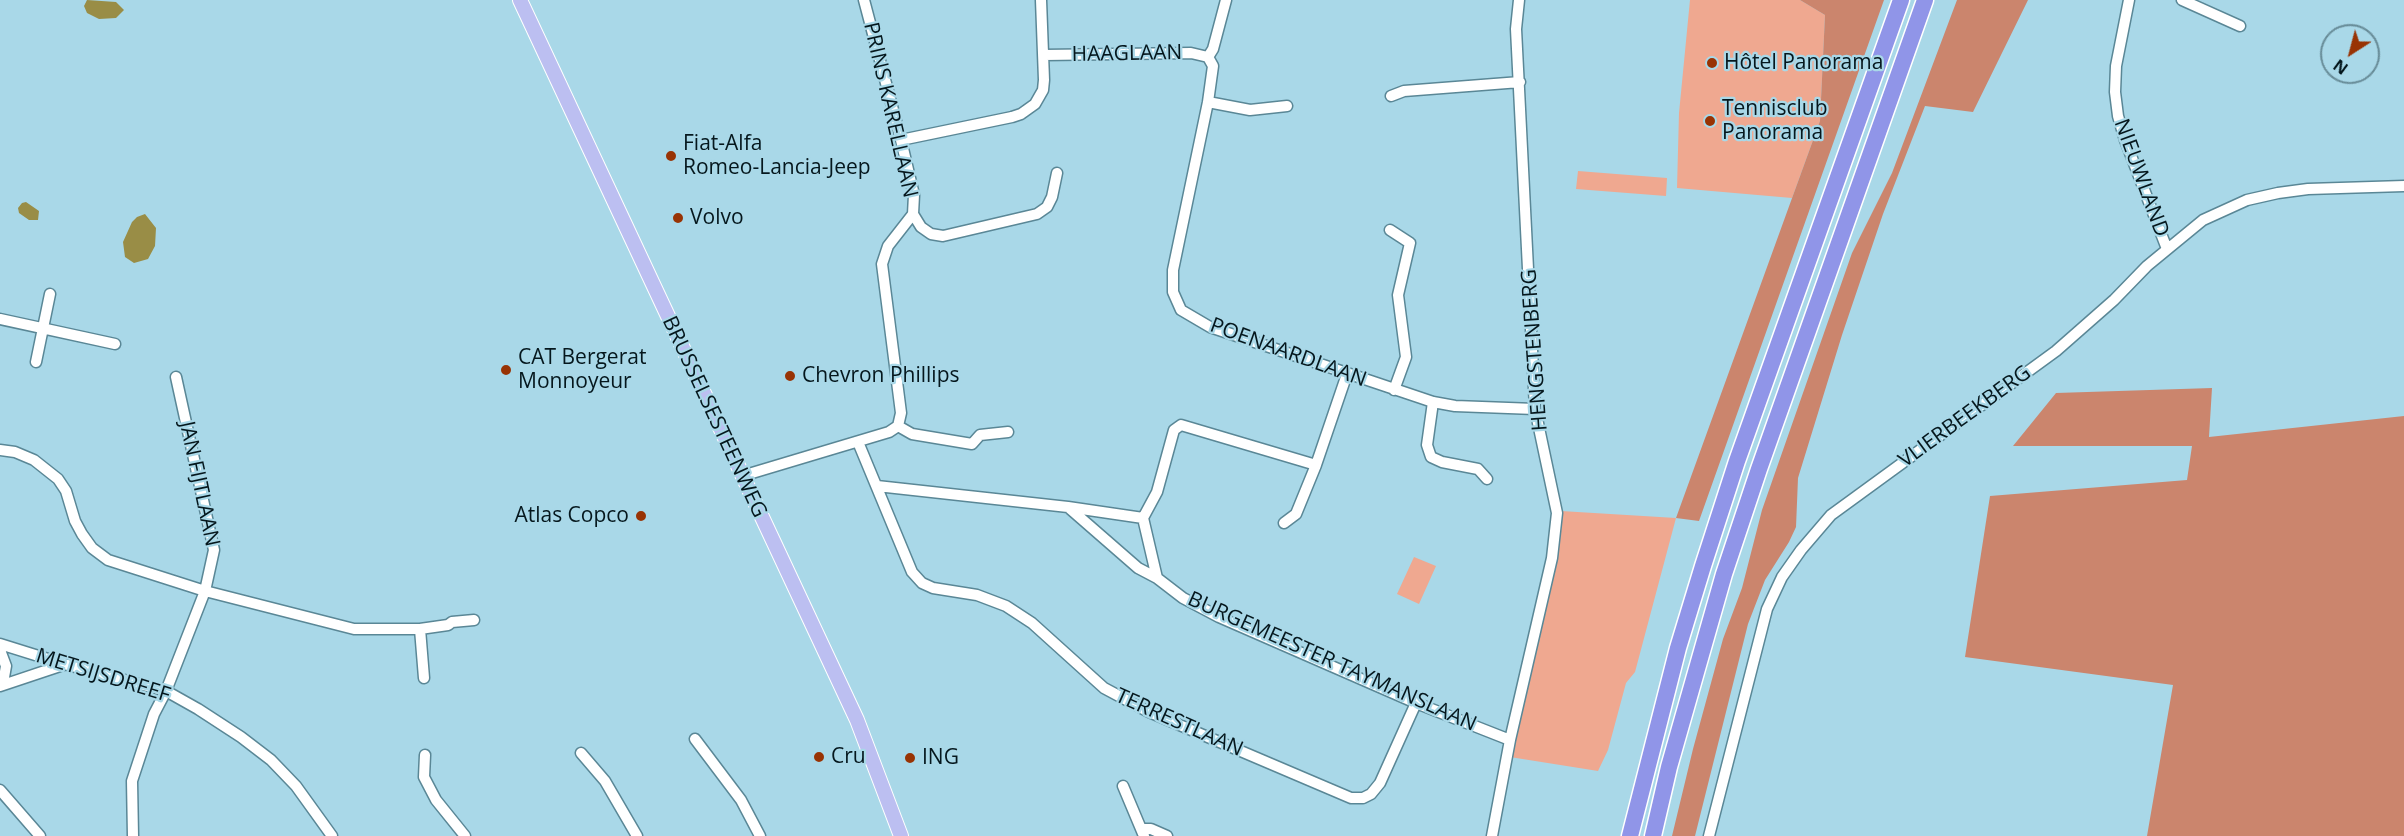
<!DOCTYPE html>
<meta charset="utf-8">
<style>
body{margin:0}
#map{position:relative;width:2404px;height:836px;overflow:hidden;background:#a9d8e8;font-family:"Open Sans",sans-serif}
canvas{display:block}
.north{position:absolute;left:2320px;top:24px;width:60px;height:60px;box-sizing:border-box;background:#a9d8e8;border:2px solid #678b97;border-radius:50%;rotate:216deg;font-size:16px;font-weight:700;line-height:24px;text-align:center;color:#05171d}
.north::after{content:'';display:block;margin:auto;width:21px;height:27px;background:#983304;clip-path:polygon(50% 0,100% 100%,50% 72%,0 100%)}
</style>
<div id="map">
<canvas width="2404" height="836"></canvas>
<div class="north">N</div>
</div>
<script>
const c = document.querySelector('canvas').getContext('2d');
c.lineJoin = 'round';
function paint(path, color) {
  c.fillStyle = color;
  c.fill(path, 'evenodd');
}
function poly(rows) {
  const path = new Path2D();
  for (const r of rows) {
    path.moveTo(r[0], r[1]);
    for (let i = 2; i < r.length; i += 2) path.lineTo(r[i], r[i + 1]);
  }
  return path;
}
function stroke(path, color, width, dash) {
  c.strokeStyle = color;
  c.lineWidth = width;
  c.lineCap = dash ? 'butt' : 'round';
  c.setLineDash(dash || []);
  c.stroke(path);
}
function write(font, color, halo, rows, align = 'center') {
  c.font = font + ' "Open Sans",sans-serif';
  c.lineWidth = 4.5;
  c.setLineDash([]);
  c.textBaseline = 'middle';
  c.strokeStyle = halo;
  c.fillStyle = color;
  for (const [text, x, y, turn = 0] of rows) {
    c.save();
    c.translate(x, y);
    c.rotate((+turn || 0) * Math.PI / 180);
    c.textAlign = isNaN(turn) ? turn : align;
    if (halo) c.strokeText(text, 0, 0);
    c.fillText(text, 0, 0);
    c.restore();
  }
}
const green = poly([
 [1690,0,1800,0,1825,15,1820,121,1792,198,1677,188,1679,113],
 [1578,171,1667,178,1666,196,1576,189],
 [1561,511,1676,518,1635,672,1626,683,1608,750,1598,771,1510,757,1558,553],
 [1414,557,1436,566,1419,604,1397,594]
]);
const forest = poly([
 [1800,0,1884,0,1699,521,1676,518,1820,121,1825,15],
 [1957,0,2028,0,1973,112,1925,106,1883,214,1842,335,1798,478,1796,527,1789,542,1765,580,1748,624,1695,836,1672,836,1693,749,1723,639,1742,588,1762,510,1852,253,1892,173],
 [2212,388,2209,437,2404,416,2404,836,2147,836,2173,685,1965,657,1990,496,2187,480,2192,446,2013,446,2056,393]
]);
const water = poly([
 [87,0,116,2,124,10,116,18,99,19,87,13,84,6],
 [26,202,39,211,38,220,29,220,19,213,18,208,22,203],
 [145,214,156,228,155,246,148,259,134,263,125,257,123,242,132,222,137,217]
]);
const minor = poly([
 [864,0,901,140,914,195,913,214,888,246,882,264,901,413,898,426],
 [1226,0,1213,49,1208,57,1213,66,1208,102,1173,270,1173,292,1181,310,1210,327,1433,402,1455,406,1535,409],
 [2129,0,2116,66,2115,92,2118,116,2125,140,2167,249],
 [2182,0,2240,26],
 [1044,55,1191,53,1208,57],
 [1391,96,1404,91,1520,82],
 [1208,102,1250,110,1287,106],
 [901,140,1012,117,1021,114,1035,104,1043,90,1044,80,1041,0],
 [913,214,921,227,931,234,943,236,1037,214,1047,207,1052,197,1057,173],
 [1390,230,1410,243,1398,295,1406,357,1394,390],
 [0,319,115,344],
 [36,362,50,294],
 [176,377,214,550,205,591,354,629,420,629,448,625,452,622,474,620],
 [1433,402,1427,445,1431,457,1442,462,1478,469,1487,479],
 [898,426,912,434,972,444,980,435,1008,432],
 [858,442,912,572,922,583,933,588,977,595,1006,606,1032,623,1104,688,1149,712,1351,798,1363,798,1371,794,1380,783,1416,703],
 [0,450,15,452,34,460,58,479,66,491,75,521,82,534,92,548,108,560,205,591,166,691,154,714,132,781,133,836],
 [742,476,889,432,898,426],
 [877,486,1068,507,1143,518,1157,578,1183,598,1219,617,1416,703,1510,740],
 [1068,507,1138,568,1157,578],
 [1143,518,1157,492,1174,430,1181,425,1316,465],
 [1284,523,1296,514,1316,465,1347,374],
 [420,629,424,678],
 [0,644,64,664,166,691,198,709,241,737,271,760,296,786,332,836],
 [0,650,6,666,3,683],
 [0,686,63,665],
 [695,739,741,800,760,836],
 [581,753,605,781,637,836],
 [425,755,424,777,436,800,465,836],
 [1123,786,1144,836],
 [0,790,40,836],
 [1142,829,1151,829,1167,836],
 [1492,836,1510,740,1552,558,1557,513,1535,409,1516,29,1519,0],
 [1709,836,1767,609,1782,577,1801,550,1831,515,2056,351,2114,300,2147,266,2203,220,2247,200,2278,193,2308,189,2404,186]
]);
const major = poly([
 [520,0,857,720,901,836]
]);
const highway = poly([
 [1630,836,1678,648,1703,566,1737,461,1901,0],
 [1653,836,1669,767,1724,574,1759,469,1925,0]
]);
const markers = [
 [1712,63,6,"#983304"],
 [1710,121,6,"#983304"],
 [671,156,6,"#983304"],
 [678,218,6,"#983304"],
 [506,370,6,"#983304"],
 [790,376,6,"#983304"],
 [641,516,6,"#983304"],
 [819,757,6,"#983304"],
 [910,758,6,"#983304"]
];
const streetNames = [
 ["HAAGLAAN",1127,54,-1],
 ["PRINS KARELLAAN",890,110,77],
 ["NIEUWLAND",2141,178,70],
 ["HENGSTENBERG",1535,350,-94],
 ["POENAARDLAAN",1288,353,20],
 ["BRUSSELSESTEENWEG",714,417,65],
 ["VLIERBEEKBERG",1965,417,-36],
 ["JAN FIJTLAAN",199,484,78],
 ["BURGEMEESTER TAYMANSLAAN",1332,662,24],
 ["METSIJSDREEF",103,676,17],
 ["TERRESTLAAN",1179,723,24]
];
const poiNames = [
 ["Hôtel Panorama",1724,63],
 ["Tennisclub",1722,109],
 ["Panorama",1722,133],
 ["Fiat-Alfa",683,144],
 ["Romeo-Lancia-Jeep",683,168],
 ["Volvo",690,218],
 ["CAT Bergerat",518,358],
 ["Monnoyeur",518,382],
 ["Chevron Phillips",802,376],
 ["Atlas Copco",629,516,"right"],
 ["Cru",831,757],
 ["ING",922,758]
];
paint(green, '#efa890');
paint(forest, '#cb856d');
paint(water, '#998d46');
stroke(minor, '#5a8796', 13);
stroke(major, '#fff', 16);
stroke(highway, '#fff', 19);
stroke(minor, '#fff', 10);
stroke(major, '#bcbff1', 14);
stroke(highway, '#9095e8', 16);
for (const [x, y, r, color] of markers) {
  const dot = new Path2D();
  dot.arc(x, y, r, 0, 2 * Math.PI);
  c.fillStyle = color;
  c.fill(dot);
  stroke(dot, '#a9d8e8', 2);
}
write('21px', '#05171d', '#a9d8e8', streetNames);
write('21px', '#05171d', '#a9d8e8', poiNames, 'left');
</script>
